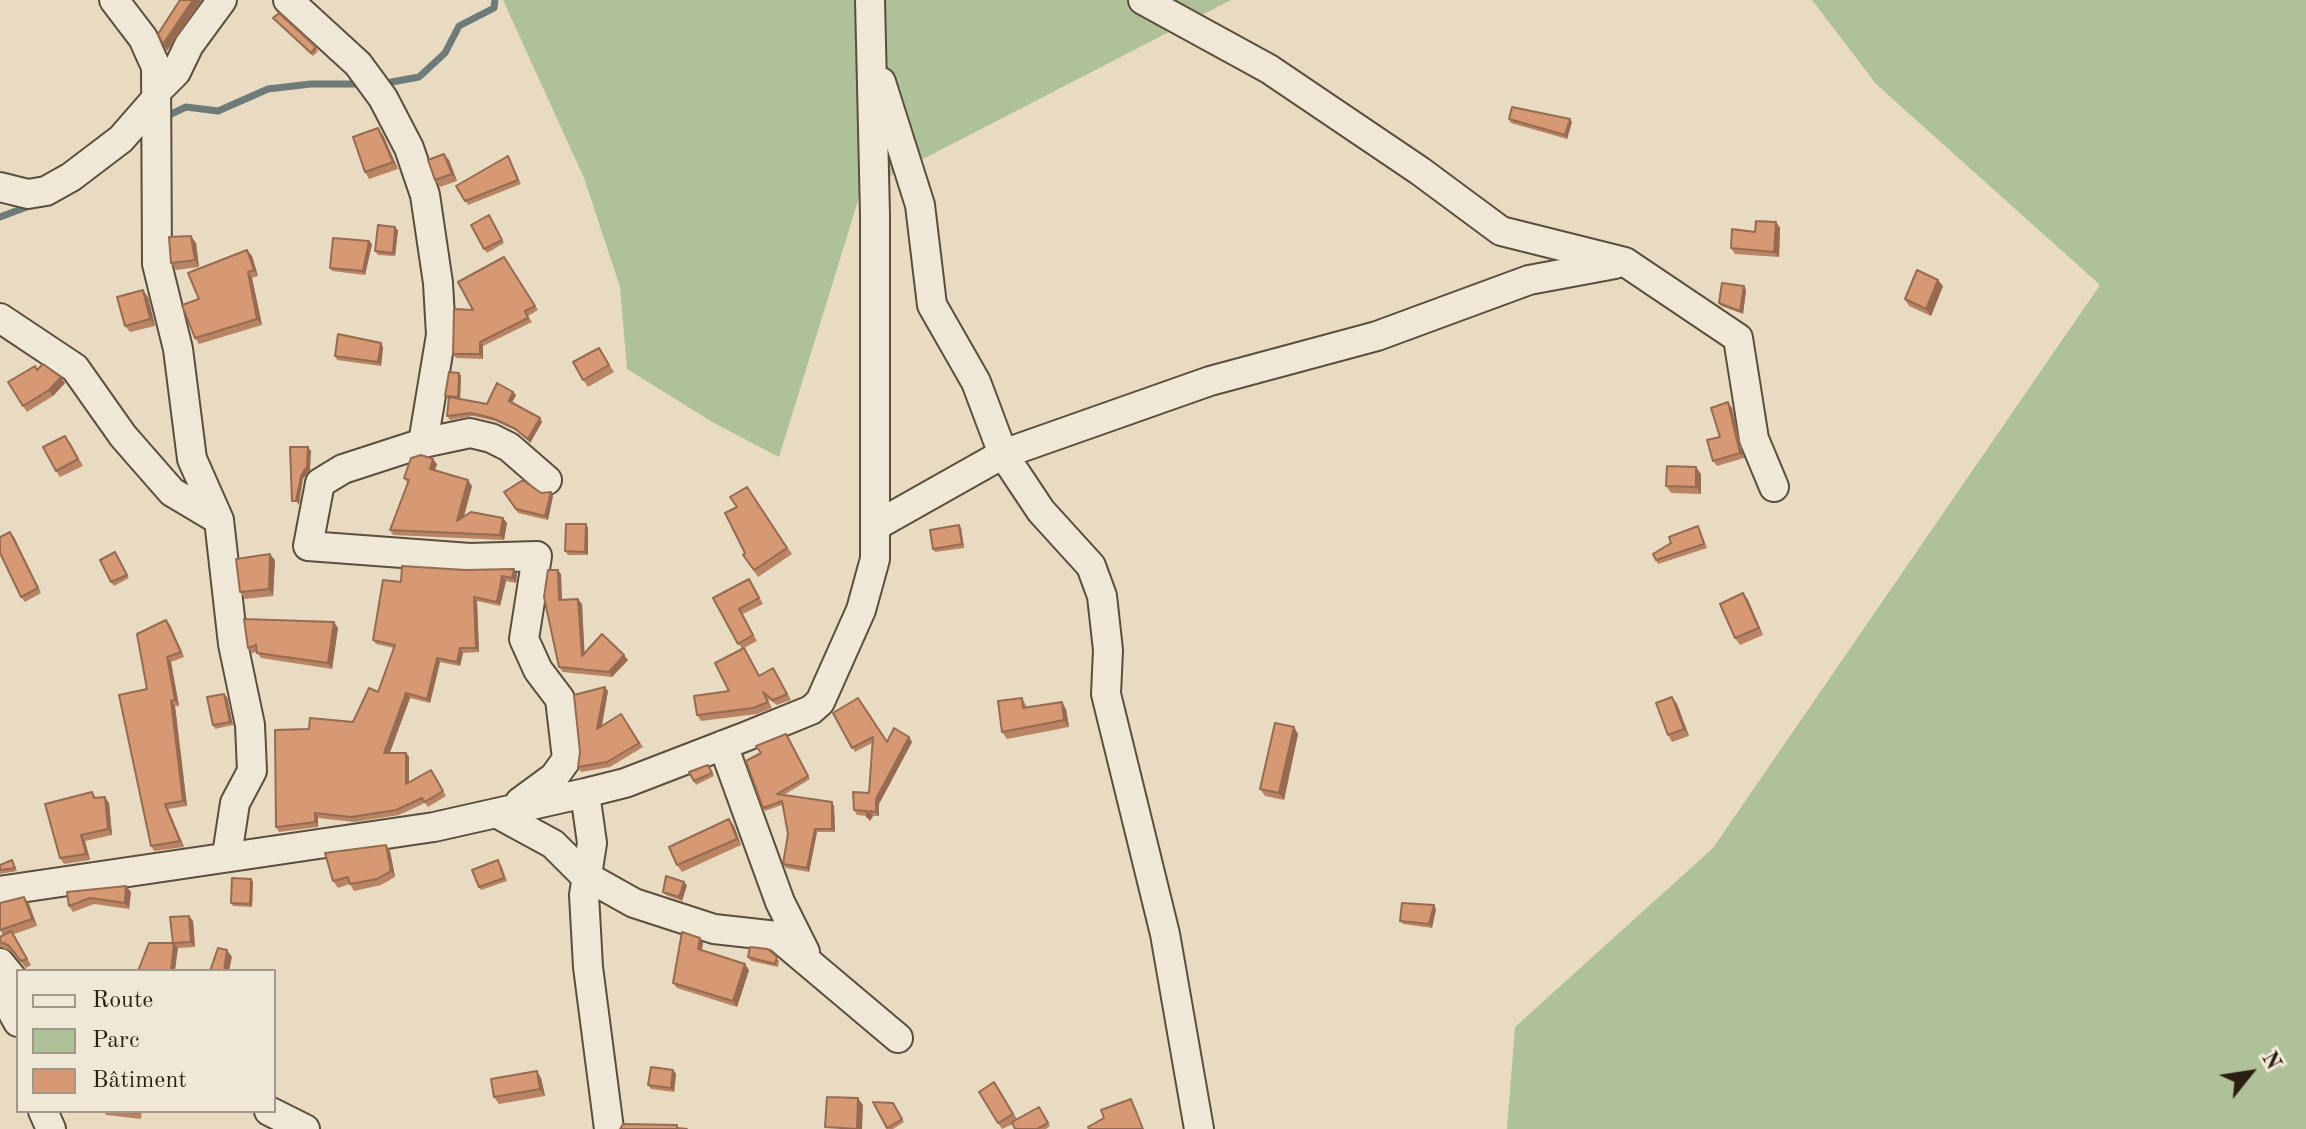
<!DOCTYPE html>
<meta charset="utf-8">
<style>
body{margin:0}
#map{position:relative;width:2306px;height:1129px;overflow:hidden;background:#e8dbc2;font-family:"Old Standard TT",serif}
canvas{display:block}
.legend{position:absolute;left:16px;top:969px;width:260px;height:144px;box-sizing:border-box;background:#f0e8d7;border:2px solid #a19887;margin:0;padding:10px 14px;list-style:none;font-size:24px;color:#2a1f10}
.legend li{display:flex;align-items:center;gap:16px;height:40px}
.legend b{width:40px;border:2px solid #a19887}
.north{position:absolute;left:2210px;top:1033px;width:80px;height:80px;-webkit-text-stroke:6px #f0e8d7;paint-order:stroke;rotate:60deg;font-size:22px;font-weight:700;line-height:32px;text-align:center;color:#2a1f10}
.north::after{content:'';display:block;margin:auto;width:28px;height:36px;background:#2a1f10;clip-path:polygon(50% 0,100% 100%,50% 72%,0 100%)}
</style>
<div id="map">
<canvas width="2306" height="1129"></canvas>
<ul class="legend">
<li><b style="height:10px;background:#f0e8d7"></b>Route</li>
<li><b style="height:22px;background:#afc199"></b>Parc</li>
<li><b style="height:22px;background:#d69974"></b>Bâtiment</li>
</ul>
<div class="north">N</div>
</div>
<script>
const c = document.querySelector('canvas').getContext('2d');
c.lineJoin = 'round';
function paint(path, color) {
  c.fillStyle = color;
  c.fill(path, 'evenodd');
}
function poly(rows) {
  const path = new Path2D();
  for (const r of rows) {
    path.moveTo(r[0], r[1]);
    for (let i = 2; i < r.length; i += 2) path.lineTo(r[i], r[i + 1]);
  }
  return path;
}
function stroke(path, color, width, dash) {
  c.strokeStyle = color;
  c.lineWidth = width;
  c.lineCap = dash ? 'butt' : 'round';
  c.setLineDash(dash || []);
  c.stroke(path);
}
const green = poly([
 [503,0,1231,0,861,191,779,457,714,423,627,369,620,287,584,178],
 [1812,0,2306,0,2306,1129,1507,1129,1515,1027,1713,848,2100,285,1876,84]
]);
const stream = poly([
 [381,84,419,77,445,53,459,26,494,8,495,0],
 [165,117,186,107,218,111,268,89,311,84,365,84],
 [0,217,32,205]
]);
const street = poly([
 [114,0,143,38,156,67,157,264,178,349,192,459,219,520,233,644,250,725,252,771,235,803,227,855],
 [288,0,358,64,383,98,409,148,425,195,438,283,441,335,423,443,343,469,320,483,308,546,470,558,537,556,524,639,538,670,560,699,567,759,554,777,520,802],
 [1143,0,1269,69,1420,171,1501,231,1625,262,1738,338,1754,439,1774,487],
 [881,82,920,205,932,305,976,382,1003,454,1041,511,1091,566,1102,596,1108,650,1106,694,1165,934,1199,1129],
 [158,90,176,72,189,45,222,0],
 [0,187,28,194,46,191,71,177,121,139,155,100],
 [0,318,75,368,123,436,172,492,219,520],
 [423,443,470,433,491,438,509,447,547,480],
 [877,525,1003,454,1210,381,1377,336,1529,280,1615,264],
 [723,745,780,902,805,952],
 [585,793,592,843,584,895,588,967,609,1129],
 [496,813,553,844,584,875,634,903,714,929,777,936,898,1038],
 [0,891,434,827,585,793,625,783,747,736,811,710,820,702,861,610,875,559,875,215,870,0],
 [0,963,18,985],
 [0,989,18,1022],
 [43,1111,51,1129],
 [269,1111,305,1129]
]);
const wall = poly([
 [273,18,316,47,318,51,313,56],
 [1509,119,1572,122,1567,139,1511,123],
 [378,128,383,135,398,169,369,179,365,172],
 [508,156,521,184,468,205,456,186],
 [449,160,457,181,440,187,435,180],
 [491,219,504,243,487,253,484,249],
 [1776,222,1780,228,1779,257,1735,254,1731,248,1755,232],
 [398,230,395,256,378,255,375,251],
 [196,243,199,267,176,270,171,263],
 [372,244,365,275,332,271,330,268],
 [247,250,252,256,258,276,252,278,262,325,199,344,195,338,199,299],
 [504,257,538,310,528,316,532,322,483,346,483,359,456,358,453,354,473,310],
 [1744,286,1746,290,1743,314,1721,306,1719,303],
 [1943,286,1931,316,1909,306,1905,299],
 [148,297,155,326,130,332,125,326],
 [383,347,381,366,337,360,335,356],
 [599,348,614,372,588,387,583,380],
 [37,370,65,383,53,396,27,412,8,382],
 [459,373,461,376,460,399,487,404,513,392,516,395,512,403,542,422,530,443,517,431,495,421,473,416,450,420,447,416,449,400,445,396],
 [1732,408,1744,458,1717,466,1713,461,1720,437],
 [70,442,83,466,60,477,56,471],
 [437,464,435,470,472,486,464,517,507,523,504,540,393,535,390,530,408,484,404,478],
 [1701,474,1701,494,1671,493,1666,486],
 [747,487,792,554,758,577,743,555,745,553,737,507],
 [504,492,553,496,548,520,518,513],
 [586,524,588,528,588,555,568,555,565,551],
 [959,525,961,528,964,548,935,552,933,549],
 [1700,529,1707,548,1658,564,1656,560],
 [14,537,41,593,25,602,21,597],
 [115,552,129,578,114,586,111,582],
 [275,560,273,596,245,599,240,592],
 [517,574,516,583,506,581,500,606,477,601,479,652,463,653,460,666,440,662,430,703,410,698,389,753,406,753,409,757,409,782,431,770,446,796,428,807,425,803,399,815,354,822,318,818,318,827,279,832,276,827,353,722,378,692,394,648,376,644,373,640,401,582],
 [561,574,562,600,582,604,584,653,628,660,612,677,563,672,559,667],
 [753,585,763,604,743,614,757,641,744,648,760,676,773,668,791,700,777,705,767,698,772,708,757,714,701,721,697,715,729,691,742,649,713,598],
 [1743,593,1748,600,1763,635,1740,645,1735,638],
 [170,625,184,657,171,662,179,706,175,706,187,806,168,809,184,847,154,851,151,846,147,689],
 [338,628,332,669,261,658,257,652,252,653,248,648],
 [608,691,602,726,621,714,643,747,610,767,581,772,578,767],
 [227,697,233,725,215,729,213,725],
 [1672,697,1677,704,1689,736,1672,742,1668,735],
 [1022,698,1027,707,1066,709,1069,727,1007,739,1002,732],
 [833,713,887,742,909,737,912,742,879,804,879,816,873,816,870,821,867,816,857,815,854,810,869,793,872,743,855,752],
 [1294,727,1298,734,1284,800,1265,796,1260,789],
 [788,738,810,779,784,795,834,806,835,832,817,832,809,872,786,868,783,864,788,834,782,805,765,811,763,808,761,753],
 [708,765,714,776,696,785,694,781],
 [92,792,96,798,109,803,112,835,85,841,90,860,64,864,60,858],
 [729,819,734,826,741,845,682,872,677,865],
 [386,845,390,851,395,877,381,885,354,891,350,884,338,888,333,881],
 [12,860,17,871,0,874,0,865],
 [501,864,507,881,481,890,479,887],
 [251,879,253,882,252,907,233,906,231,903],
 [687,885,682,901,666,895,663,892],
 [126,886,131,892,129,909,94,904,73,912,69,906],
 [29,904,37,926,14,934,31,965,26,968,13,952,0,947,0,937,3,935,0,930],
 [1436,909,1432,928,1403,924,1400,921],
 [189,916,193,921,195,947,178,948,173,943],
 [703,943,702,950,749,970,737,1007,677,988,673,983],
 [748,957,779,960,778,967,751,961],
 [673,1070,676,1074,674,1092,651,1089,648,1085],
 [541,1078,545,1096,499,1104,494,1097],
 [999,1089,1017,1119,1039,1107,1050,1126,1046,1129,1015,1129,1013,1124,1002,1129,998,1123],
 [873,1102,893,1103,904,1122,893,1129,888,1129],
 [104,1111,142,1111,141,1119,106,1115]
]);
const shadedWall = poly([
 [193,0,203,0,167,51,163,44],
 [1570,119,1572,122,1567,139,1565,135],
 [378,128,383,135,398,169,393,162],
 [444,154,449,160,457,181,452,174],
 [1776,222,1780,228,1779,257,1774,252],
 [395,227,398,230,395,256,393,253],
 [191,236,196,243,199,267,195,260],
 [369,241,372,244,365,275,363,271],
 [247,250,252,256,258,276,254,270],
 [248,272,252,278,262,325,257,319],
 [1938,280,1943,286,1931,316,1926,309],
 [1744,286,1746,290,1743,314,1740,311],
 [143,290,148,297,155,326,150,319],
 [480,342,483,346,483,359,480,354],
 [381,343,383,347,381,366,378,362],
 [459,373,461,376,460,400,458,397],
 [61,377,65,383,53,396,49,390],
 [513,392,516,395,511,404,509,401],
 [1728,402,1732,408,1744,458,1740,453],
 [540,418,542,422,530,443,528,439],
 [308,447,311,451,310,470,303,479,299,505,296,501],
 [433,459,437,464,434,474,430,469],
 [1696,467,1701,474,1701,494,1696,487],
 [468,480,472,486,461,526,457,521],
 [551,492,553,496,548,520,545,516],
 [503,518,507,523,504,540,500,535],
 [586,524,588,528,588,555,585,552],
 [959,525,961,528,964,548,962,544],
 [10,532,14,537,41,593,38,588],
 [270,554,275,560,273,596,269,589],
 [514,569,517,574,516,583,512,578],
 [558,570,561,574,562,605,559,600],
 [502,576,506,581,500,606,497,602],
 [1743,593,1748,600,1763,635,1759,628],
 [474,597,477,601,479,652,476,648],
 [578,599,582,604,585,661,582,656],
 [166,620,170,625,184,657,181,652],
 [334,622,338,628,332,669,328,663],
 [460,648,463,653,460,666,457,662],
 [624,655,628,660,612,677,609,672],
 [167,657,171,662,179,706,175,700],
 [437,658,440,662,430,703,427,699],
 [605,687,608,691,600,734,597,729],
 [406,693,410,698,388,758,384,753],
 [224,694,227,697,233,725,230,722],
 [1672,697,1677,704,1689,736,1684,729],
 [171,701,175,706,187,806,183,801],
 [1062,702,1066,709,1069,727,1064,720],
 [1294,727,1298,734,1284,800,1279,793],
 [909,737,912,742,879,804,879,816,876,812,876,799],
 [406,753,409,757,409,789,406,784],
 [105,797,109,803,112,835,108,829],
 [832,802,834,806,835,832,832,829],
 [165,804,168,809,184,847,180,841],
 [870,811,873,816,870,821,867,817],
 [315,813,318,818,318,827,315,822],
 [729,819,734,826,741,845,737,839],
 [815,829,817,832,809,872,807,868],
 [81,835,85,841,90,860,86,854],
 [386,845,390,851,395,877,391,871],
 [251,879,253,882,252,907,250,904],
 [684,882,687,885,682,901,679,897],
 [126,886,131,892,129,909,125,903],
 [24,897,29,904,37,926,32,919],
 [1434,905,1436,909,1432,928,1429,924],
 [189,916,193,921,195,947,191,942],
 [700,938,703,943,701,954,698,949],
 [174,943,178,948,175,971,171,971],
 [227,950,232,957,229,971,224,971],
 [745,964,749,970,737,1007,733,1001],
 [673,1070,676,1074,674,1092,671,1088],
 [537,1071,541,1078,545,1096,540,1089],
 [858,1098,863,1105,862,1129,857,1129]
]);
const building = poly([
 [180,0,193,0,163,44,158,34,180,0],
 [279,13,316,47,311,53,273,18,279,13],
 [1512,107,1570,119,1565,135,1509,119,1512,107],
 [378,128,393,162,365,172,353,137,378,128],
 [444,154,452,174,435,180,428,160,444,154],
 [508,156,518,180,465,201,456,186,508,156],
 [489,215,502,240,484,249,471,225,489,215],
 [1756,221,1776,222,1774,252,1731,248,1732,229,1755,232,1756,221],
 [378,225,395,227,393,253,375,251,378,225],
 [191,236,195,260,171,263,169,237,191,236],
 [333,238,369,241,363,271,330,268,333,238],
 [247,250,254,270,248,272,257,319,195,338,182,305,199,299,188,273,247,250],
 [504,257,535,306,525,311,528,318,480,342,480,354,453,354,454,309,473,310,458,282,504,257],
 [1917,270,1938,280,1926,309,1905,299,1917,270],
 [1722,283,1744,286,1740,311,1719,303,1722,283],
 [143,290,150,319,125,326,117,297,143,290],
 [338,334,381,343,378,362,335,356,338,334],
 [599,348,609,365,583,380,573,362,599,348],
 [43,364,61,377,49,390,23,406,8,382,35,366,37,370,43,364],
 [449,372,459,373,458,397,445,396,449,372],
 [497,383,513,392,509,401,540,418,528,439,514,428,492,418,471,413,447,416,449,397,487,404,497,383],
 [1728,402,1740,453,1713,461,1707,440,1720,437,1711,408,1728,402],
 [65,436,78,459,56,471,43,447,65,436],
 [290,447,308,447,307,466,301,476,296,501,292,501,290,447],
 [421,455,433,459,430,469,468,480,457,521,471,512,503,518,500,535,390,530,409,480,404,478,411,458,421,455],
 [1667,466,1696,467,1696,487,1666,486,1667,466],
 [523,480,541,493,551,492,545,516,516,509,504,492,523,480],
 [747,487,787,548,754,570,743,555,745,553,725,513,737,507,730,497,747,487],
 [566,524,586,524,585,552,565,551,566,524],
 [959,525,962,544,933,549,930,530,959,525],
 [1698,526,1704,544,1656,560,1653,554,1671,543,1669,537,1698,526],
 [10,532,38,588,21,597,0,553,0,537,10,532],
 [115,552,127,575,111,582,100,560,115,552],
 [270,554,269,589,240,592,236,559,270,554],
 [402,566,465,570,514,569,512,578,502,576,497,602,474,597,476,648,460,648,457,662,437,658,427,699,406,693,384,753,406,753,406,784,431,770,443,791,425,802,422,798,396,810,351,817,315,813,315,822,276,827,275,730,309,729,310,718,353,722,369,688,378,692,395,645,373,640,383,580,401,582,402,566],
 [548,570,558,570,559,600,578,599,582,656,602,634,624,655,609,672,559,667,544,597,548,570],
 [749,579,759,598,739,609,753,635,738,644,713,598,749,579],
 [1743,593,1759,628,1735,638,1720,604,1743,593],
 [244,619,334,622,328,663,257,653,256,645,248,648,244,619],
 [166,620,181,652,167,657,175,700,171,701,183,801,165,804,180,841,151,846,119,695,147,689,137,634,166,620],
 [744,648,759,676,773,668,787,694,773,700,763,692,768,702,753,708,697,715,694,696,729,691,715,663,744,648],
 [605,687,597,729,621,714,639,743,607,762,578,767,580,752,574,695,605,687],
 [224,694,230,722,213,725,207,697,224,694],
 [1672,697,1684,729,1668,735,1656,703,1672,697],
 [858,698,887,742,894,728,909,737,876,799,876,812,870,811,867,817,867,811,854,810,853,792,869,793,873,737,852,748,833,713,858,698],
 [1022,698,1023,708,1062,702,1064,720,1002,732,998,701,1022,698],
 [1275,723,1294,727,1279,793,1260,789,1275,723],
 [786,734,808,776,777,794,832,802,832,829,815,829,807,868,783,864,788,834,782,801,763,808,746,761,761,753,756,746,786,734],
 [708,765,712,773,694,781,689,772,708,765],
 [92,792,94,798,105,797,108,829,81,835,86,854,60,858,45,804,92,792],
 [729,819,737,839,677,865,669,847,729,819],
 [386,845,391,871,377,879,350,884,348,877,333,881,325,853,386,845],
 [12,860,15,868,0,870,0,865,12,860],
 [498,860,504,878,479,887,472,870,498,860],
 [666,876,684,882,679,897,663,892,666,876],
 [232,878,251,879,250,904,231,903,232,878],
 [126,886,125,903,90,898,69,906,67,892,126,886],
 [24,897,32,919,0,930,0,903,24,897],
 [1402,903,1434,905,1429,924,1400,921,1402,903],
 [189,916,191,942,174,943,171,971,138,971,149,943,173,943,170,917,189,916],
 [11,931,27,959,21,961,8,945,0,942,0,937,11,931],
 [682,932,700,938,698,949,745,964,733,1001,673,983,682,932],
 [750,947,768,949,777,957,775,964,748,957,750,947],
 [218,948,227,950,224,971,210,971,218,948],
 [651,1067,673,1070,671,1088,648,1085,651,1067],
 [537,1071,540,1089,494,1097,491,1079,537,1071],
 [994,1082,1013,1114,998,1123,979,1092,994,1082],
 [827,1097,858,1098,857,1129,825,1127,827,1097],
 [1131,1099,1143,1129,1089,1129,1088,1127,1104,1118,1101,1110,1131,1099],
 [873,1102,893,1103,902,1119,887,1128,873,1102],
 [1039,1107,1048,1123,1037,1129,1015,1129,1012,1122,1039,1107],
 [115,1111,138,1111,138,1113,115,1111],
 [623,1124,677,1125,677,1128,687,1129,620,1129,623,1124]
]);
paint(green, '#afc199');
stroke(stream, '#6e7b78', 7);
stroke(street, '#5a4e3c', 32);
stroke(street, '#f0e8d7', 28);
paint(wall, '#b88464');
paint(shadedWall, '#966b51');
paint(building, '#d69974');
stroke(building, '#966b51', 2);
</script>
